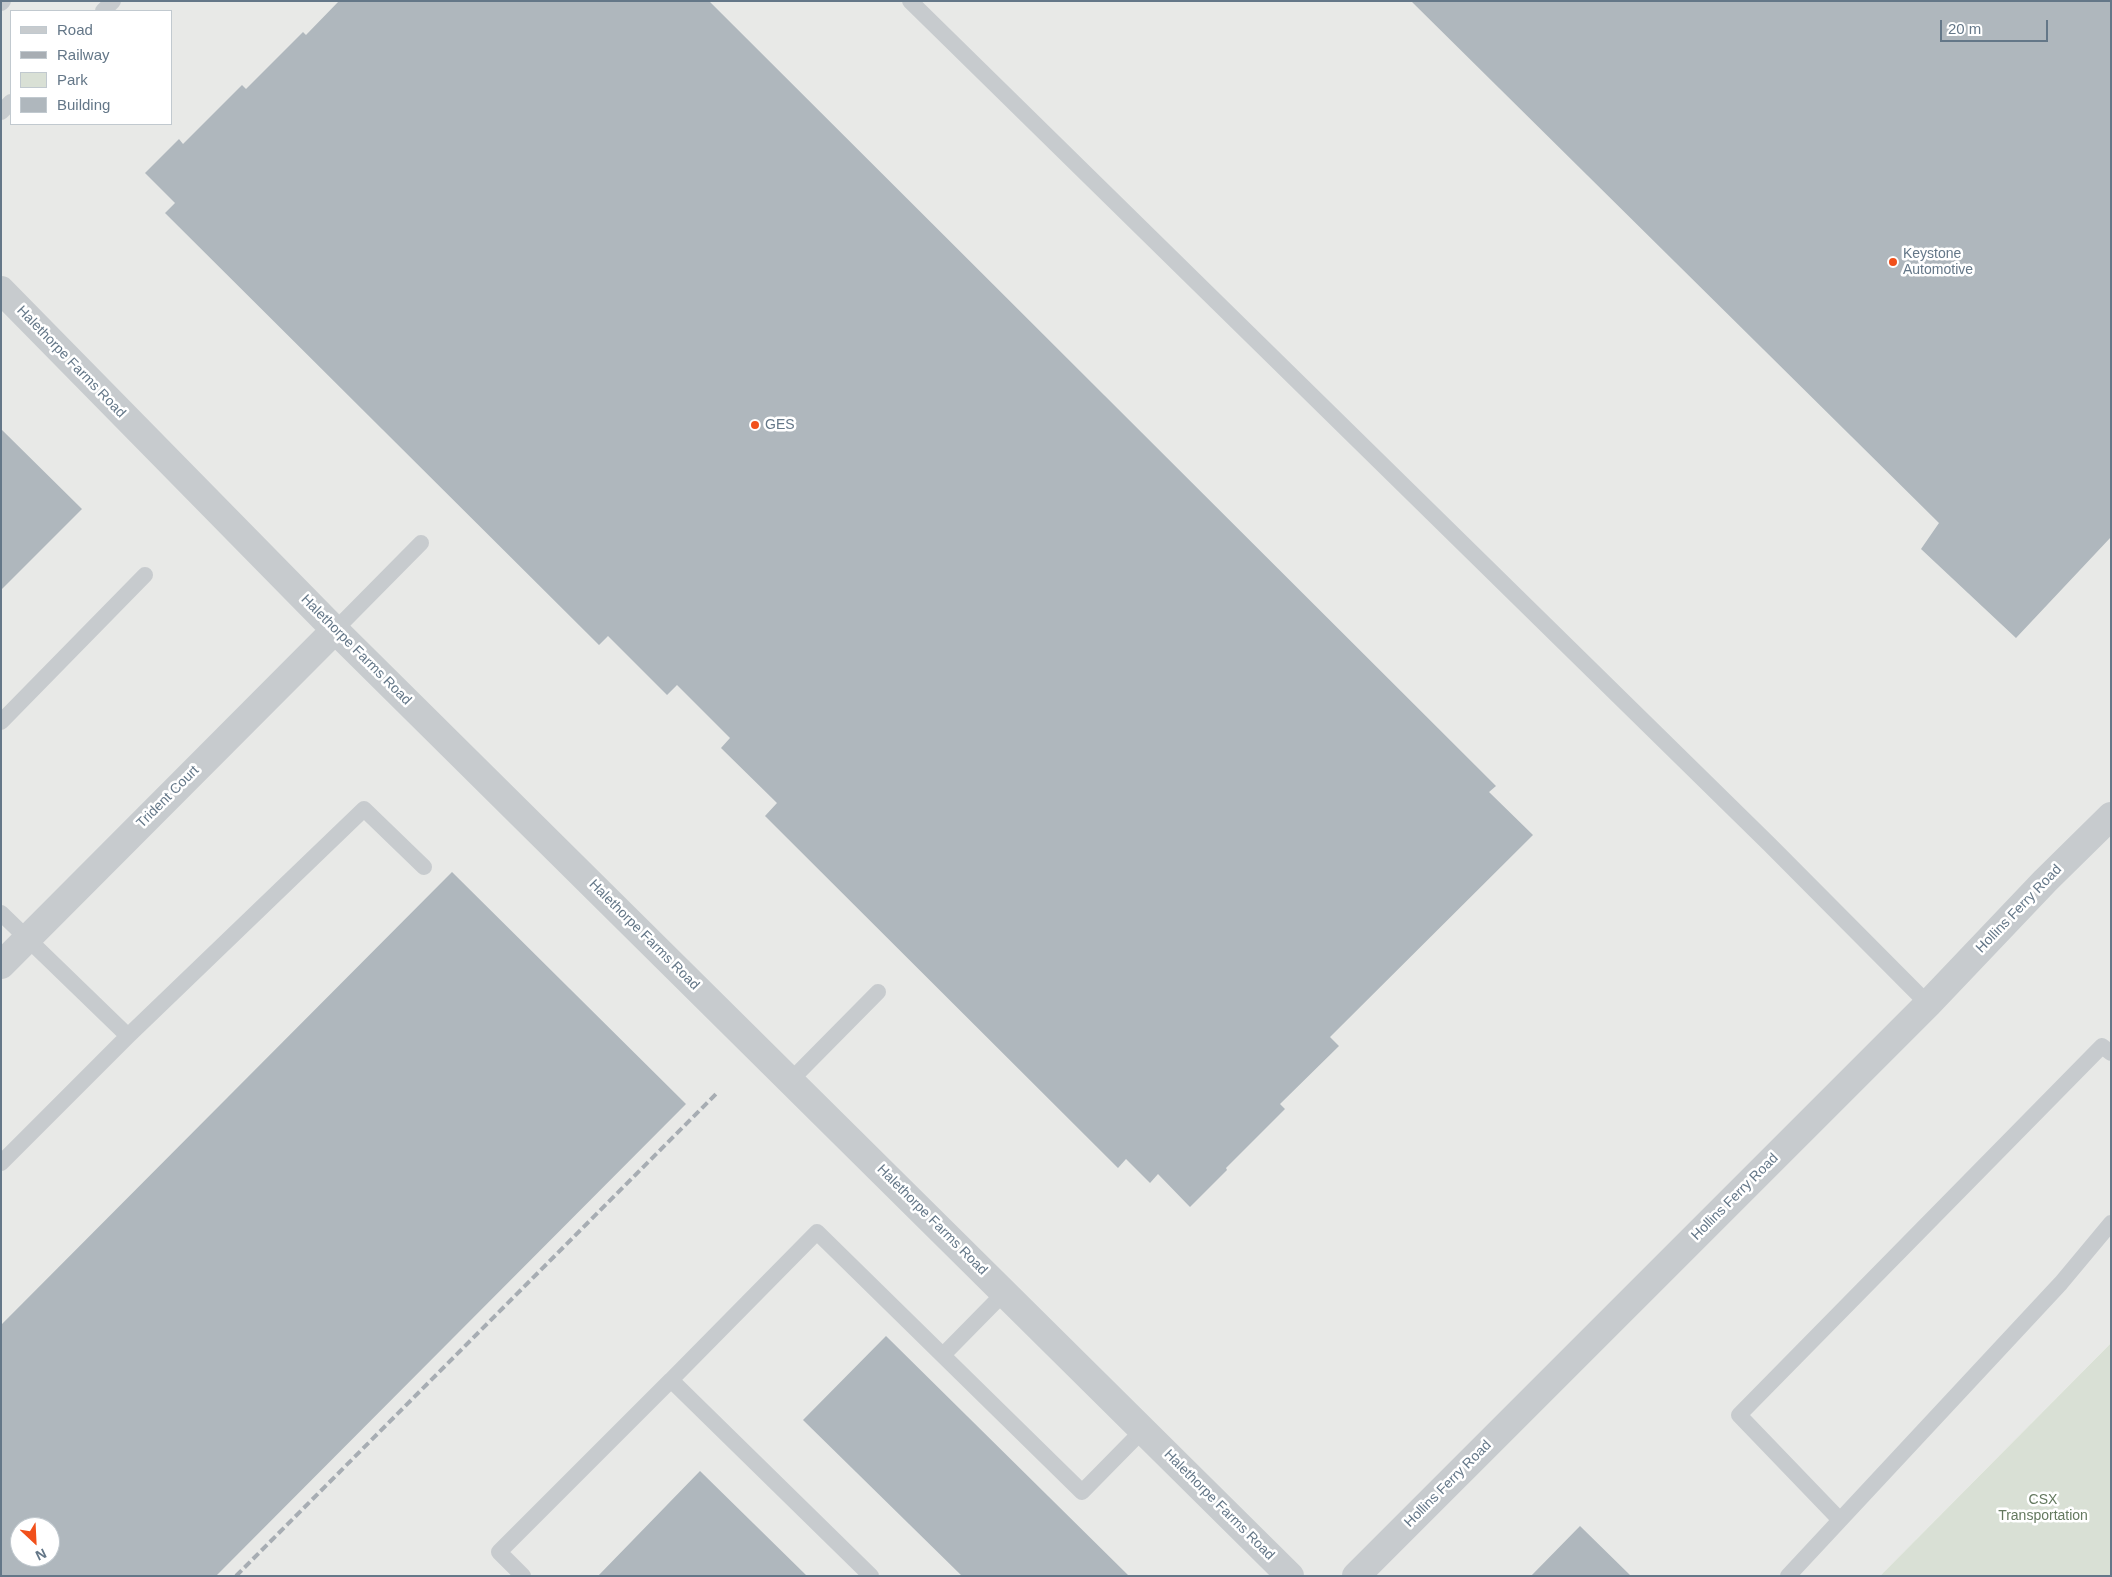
<!DOCTYPE html>
<style>
body{margin:0}
#map{position:relative;width:2112px;height:1577px;overflow:hidden;background:#f8f8f4;font-family:Arial,sans-serif}
canvas{display:block}
.frame{position:absolute;inset:0;border:2px solid #647788;pointer-events:none}
.legend{position:absolute;left:10px;top:10px;width:162px;height:115px;box-sizing:border-box;background:#fff;border:1px solid #c1c9cf;margin:0;padding:6px 9px;list-style:none;font-size:15px;color:#647788}
.legend li{display:flex;align-items:center;gap:10px;height:25px}
.legend b{width:25px;border:1px solid #c1c9cf}
.north{position:absolute;left:10px;top:1517px;width:50px;height:50px;box-sizing:border-box;background:#fff;border:1px solid #c1c9cf;border-radius:50%;rotate:155deg;font-size:14px;font-weight:700;line-height:20px;text-align:center;color:#647788}
.north::after{content:'';display:block;margin:auto;width:18px;height:22px;background:#f1501b;clip-path:polygon(50% 0,100% 100%,50% 72%,0 100%)}
.scale{position:absolute;left:1940px;top:20px;width:108px;height:22px;box-sizing:border-box;border:2px solid #647788;border-top:0;padding-left:6px;font-size:15px;line-height:18px;white-space:nowrap;color:#647788;-webkit-text-stroke:4px #fff;paint-order:stroke}
</style>
<div id="map">
<canvas width="2112" height="1577"></canvas>
<div class="frame"></div>
<ul class="legend">
<li><b style="height:6px;background:#c7cbce"></b>Road</li>
<li><b style="height:6px;background:#a7adb3"></b>Railway</li>
<li><b style="height:14px;background:#d9e0d5"></b>Park</li>
<li><b style="height:14px;background:#afb7bd"></b>Building</li>
</ul>
<div class="north">N</div>
<div class="scale">20 m</div>
</div>
<script>
const c = document.querySelector('canvas').getContext('2d');
c.lineJoin = 'round';
function paint(path, color) {
  c.fillStyle = color;
  c.fill(path, 'evenodd');
}
function poly(rows) {
  const path = new Path2D();
  for (const r of rows) {
    path.moveTo(r[0], r[1]);
    for (let i = 2; i < r.length; i += 2) path.lineTo(r[i], r[i + 1]);
  }
  return path;
}
function stroke(path, color, width, dash) {
  c.strokeStyle = color;
  c.lineWidth = width;
  c.lineCap = dash ? 'butt' : 'round';
  c.setLineDash(dash || []);
  c.stroke(path);
}
function write(font, color, halo, rows, align = 'center') {
  c.font = font + ' Arial,sans-serif';
  c.lineWidth = 5;
  c.setLineDash([]);
  c.textBaseline = 'middle';
  c.strokeStyle = halo;
  c.fillStyle = color;
  for (const [text, x, y, turn = 0] of rows) {
    c.save();
    c.translate(x, y);
    c.rotate((+turn || 0) * Math.PI / 180);
    c.textAlign = isNaN(turn) ? turn : align;
    if (halo) c.strokeText(text, 0, 0);
    c.fillText(text, 0, 0);
    c.restore();
  }
}
const built = poly([
 [1,1,2111,1,2111,1343,1880,1576,1,1576],
 [11,11,171,11,171,124,11,124],
 [20,1527,50,1527,50,1557,20,1557]
]);
const green = poly([
 [2111,1343,2111,1576,1880,1576]
]);
const building = poly([
 [339,1,709,1,1496,786,1489,792,1533,835,1330,1037,1339,1046,1280,1104,1285,1109,1226,1168,1227,1170,1190,1207,1158,1174,1150,1183,1126,1159,1118,1168,765,816,777,803,721,748,730,738,677,685,667,695,608,636,599,645,165,213,175,203,145,173,179,139,183,144,242,85,246,89,303,32,306,35],
 [1411,1,2111,1,2111,537,2016,638,1921,549,1939,523],
 [1,429,82,509,1,590],
 [452,872,686,1104,216,1576,1,1576,1,1325],
 [20,1527,50,1527,50,1557,20,1557],
 [886,1336,1129,1576,962,1576,803,1420],
 [700,1471,807,1576,598,1576],
 [1580,1526,1631,1576,1531,1576]
]);
const lane = poly([
 [910,1,1769,844,1928,1004],
 [1,3,3,1],
 [103,11,113,1],
 [1,112,11,102],
 [335,630,421,543],
 [1,722,145,575],
 [1,913,128,1036],
 [791,1080,878,992],
 [1,1163,128,1036,364,809,424,867],
 [943,1355,1005,1292],
 [1840,1520,1739,1415,2102,1046,2111,1053],
 [523,1576,499,1552,671,1380],
 [871,1576,671,1380,817,1232,1082,1492,1144,1429],
 [1788,1576,2061,1283,2111,1223]
]);
const street = poly([
 [1,290,335,630,1290,1576],
 [1,965,335,630],
 [1356,1576,1928,1004,2045,881,2111,816]
]);
const rail = poly([
 [236,1576,717,1093]
]);
const markers = [
 [1893,262,5,"#f1501b"],
 [755,425,5,"#f1501b"]
];
const poiNames = [
 ["Keystone",1903,254],
 ["Automotive",1903,270],
 ["GES",765,425]
];
const streetNames = [
 ["Halethorpe Farms Road",71,362,46],
 ["Halethorpe Farms Road",356,650,45],
 ["Trident Court",168,797,-45],
 ["Hollins Ferry Road",2019,909,-46],
 ["Halethorpe Farms Road",644,935,45],
 ["Hollins Ferry Road",1735,1197,-45],
 ["Halethorpe Farms Road",932,1220,45],
 ["Hollins Ferry Road",1448,1484,-45],
 ["Halethorpe Farms Road",1219,1505,45]
];
const parkNames = [
 ["CSX",2043,1500],
 ["Transportation",2043,1516]
];
paint(built, '#e8e9e7');
paint(green, '#d9e0d5');
paint(building, '#afb7bd');
stroke(lane, '#c7cbce', 16);
stroke(street, '#c7cbce', 28);
stroke(rail, '#a7adb3', 4, [8, 4]);
for (const [x, y, r, color] of markers) {
  const dot = new Path2D();
  dot.arc(x, y, r, 0, 2 * Math.PI);
  c.fillStyle = color;
  c.fill(dot);
  stroke(dot, '#fff', 2);
}
write('14px', '#647788', '#fff', poiNames, 'left');
write('14px', '#647788', '#fff', streetNames);
write('14px', '#64795f', '#fff', parkNames);
</script>
